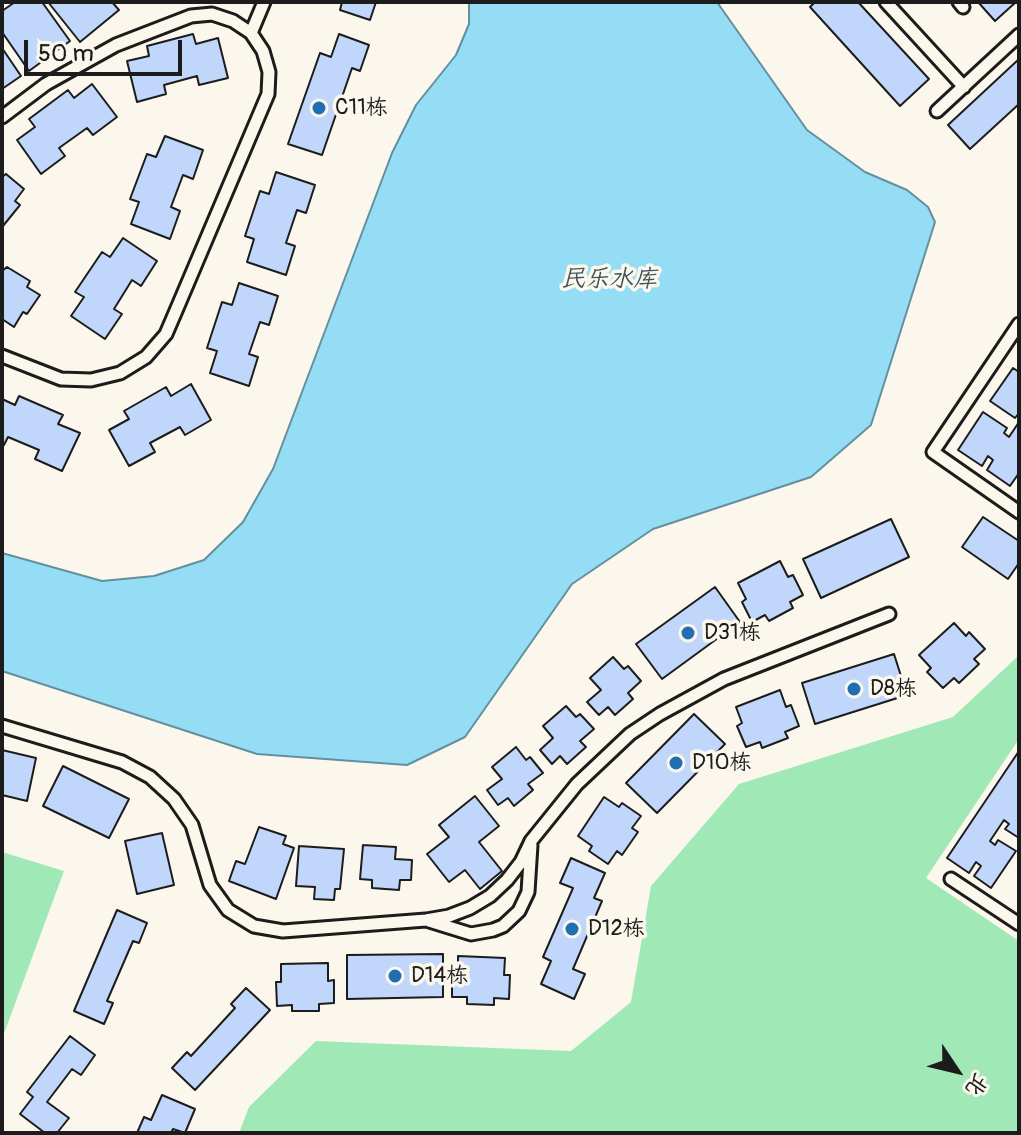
<!DOCTYPE html>
<meta charset="utf-8">
<style>
body{margin:0}
#map{position:relative;width:1021px;height:1135px;overflow:hidden;background:#fbf7ec;font-family:Pangolin,"LXGW WenKai TC",sans-serif}
canvas{display:block}
.frame{position:absolute;inset:0;border:4px solid #1c1c1c;pointer-events:none}
.north{position:absolute;left:917px;top:1031px;width:80px;height:80px;-webkit-text-stroke:6px #fbf7ec;paint-order:stroke;rotate:125deg;font-size:22px;font-weight:700;line-height:32px;text-align:center;color:#1c1c1c}
.north::after{content:'';display:block;margin:auto;width:28px;height:36px;background:#1c1c1c;clip-path:polygon(50% 0,100% 100%,50% 72%,0 100%)}
.scale{position:absolute;left:24px;top:40px;width:158px;height:36px;box-sizing:border-box;border:4px solid #1c1c1c;border-top:0;padding-left:10px;font-size:24px;line-height:28px;white-space:nowrap;color:#1c1c1c;-webkit-text-stroke:6px #fbf7ec;paint-order:stroke}
</style>
<div id="map">
<canvas width="1021" height="1135"></canvas>
<div class="frame"></div>
<div class="north">北</div>
<div class="scale">50 m</div>
</div>
<script>
const c = document.querySelector('canvas').getContext('2d');
c.lineJoin = 'round';
function paint(path, color) {
  c.fillStyle = color;
  c.fill(path, 'evenodd');
}
function poly(rows) {
  const path = new Path2D();
  for (const r of rows) {
    path.moveTo(r[0], r[1]);
    for (let i = 2; i < r.length; i += 2) path.lineTo(r[i], r[i + 1]);
  }
  return path;
}
function stroke(path, color, width, dash) {
  c.strokeStyle = color;
  c.lineWidth = width;
  c.lineCap = dash ? 'butt' : 'round';
  c.setLineDash(dash || []);
  c.stroke(path);
}
function write(font, color, halo, rows, align = 'center') {
  c.font = font + ' Pangolin,"LXGW WenKai TC",sans-serif';
  c.lineWidth = 7;
  c.setLineDash([]);
  c.textBaseline = 'middle';
  c.strokeStyle = halo;
  c.fillStyle = color;
  for (const [text, x, y, turn = 0] of rows) {
    c.save();
    c.translate(x, y);
    c.rotate((+turn || 0) * Math.PI / 180);
    c.textAlign = isNaN(turn) ? turn : align;
    if (halo) c.strokeText(text, 0, 0);
    c.fillText(text, 0, 0);
    c.restore();
  }
}
const green = poly([
 [1017,657,1019,657,1019,739,926,878,1019,941,1019,1133,239,1133,249,1107,316,1041,571,1051,631,1002,651,886,739,784,953,717],
 [2,852,64,871,2,1039]
]);
const water = poly([
 [469,2,717,2,807,130,865,172,907,190,928,207,935,222,871,425,811,477,653,529,572,584,465,737,407,765,257,754,2,671,2,553,102,581,154,576,204,560,243,522,273,469,392,153,416,105,456,55,469,24,469,2]
]);
const building = poly([
 [15,2,42,2,70,41,29,71,2,32,2,11,15,2],
 [48,2,112,2,119,10,80,42,48,2],
 [342,2,376,2,370,20,340,10,342,2],
 [815,2,858,2,929,79,900,106,810,7,815,2],
 [978,2,1016,2,995,21,978,2],
 [193,34,196,44,218,38,228,78,199,85,197,76,164,85,166,94,137,102,127,61,149,56,147,46,193,34],
 [339,34,369,45,360,71,352,68,322,155,288,144,320,53,331,57,339,34],
 [2,48,21,76,2,89,2,48],
 [1019,59,1019,104,970,149,948,125,1019,59],
 [92,84,117,117,93,135,87,128,59,148,65,156,41,174,17,140,35,127,29,119,68,90,74,98,92,84],
 [165,136,203,150,193,179,183,175,171,207,180,211,170,239,131,224,139,202,130,199,147,154,156,157,165,136],
 [276,172,315,185,306,213,297,210,286,243,295,246,286,275,247,262,254,239,245,236,260,191,269,194,276,172],
 [6,174,24,189,15,201,20,205,3,226,2,177,6,174],
 [123,238,157,261,141,286,132,280,114,309,122,314,105,339,71,316,84,297,75,292,102,252,110,257,123,238],
 [7,267,30,281,27,287,40,295,27,314,23,312,14,327,2,319,2,271,7,267],
 [239,283,278,296,269,325,260,322,249,354,258,357,249,386,210,373,217,351,207,348,222,302,232,305,239,283],
 [1013,368,1019,372,1019,413,1015,418,990,401,1013,368],
 [191,384,211,420,185,435,180,427,150,443,155,452,129,466,109,430,129,419,124,411,166,387,171,396,191,384],
 [19,396,63,415,58,424,80,433,62,471,35,459,39,450,8,437,4,445,2,444,2,399,15,405,19,396],
 [983,412,1007,428,1004,433,1009,437,1019,422,1019,473,1010,486,987,470,993,460,988,456,982,466,958,450,983,412],
 [983,517,1019,541,1019,563,1008,579,962,547,983,517],
 [891,519,909,557,821,598,803,559,891,519],
 [780,561,788,577,793,575,803,595,790,602,793,608,769,621,765,615,752,622,742,602,746,599,738,583,780,561],
 [715,587,740,622,662,679,636,644,715,587],
 [954,623,966,636,969,632,985,649,974,659,979,664,959,683,954,678,943,688,927,672,931,668,919,655,954,623],
 [894,654,907,695,815,724,802,683,894,654],
 [613,657,624,669,628,666,641,681,628,693,633,699,615,715,608,707,599,715,587,702,601,690,590,678,613,657],
 [780,690,786,707,791,705,799,726,785,732,788,738,762,748,760,742,746,747,737,726,742,723,736,707,780,690],
 [566,706,576,717,580,714,594,729,580,741,586,747,567,764,560,756,552,764,540,750,553,738,543,726,566,706],
 [694,714,725,744,657,813,626,783,694,714],
 [516,747,526,760,530,757,543,773,528,784,533,790,514,806,508,798,498,805,487,790,502,779,492,767,516,747],
 [2,750,36,758,27,801,2,795,2,750],
 [1019,751,1019,838,1005,829,1009,824,1004,820,990,841,995,845,998,840,1016,851,991,888,974,876,981,866,976,862,969,873,947,858,1019,751],
 [63,766,129,799,109,838,43,806,63,766],
 [475,796,499,826,479,842,502,871,480,889,465,870,449,882,427,854,449,837,439,825,475,796],
 [604,797,619,807,622,803,641,816,632,828,638,832,622,855,617,851,608,864,589,851,592,846,578,836,604,797],
 [259,827,286,836,283,844,294,848,276,899,229,881,236,861,245,864,259,827],
 [162,833,174,885,137,894,125,841,162,833],
 [363,845,396,847,395,859,412,860,411,880,400,880,399,890,372,888,372,880,360,879,363,845],
 [299,846,344,849,340,889,335,889,334,900,314,899,315,887,296,886,299,846],
 [571,858,605,873,594,898,602,901,573,969,585,974,574,999,541,984,551,961,543,957,573,888,560,883,571,858],
 [117,910,147,923,139,943,133,941,107,1001,113,1003,104,1024,74,1011,117,910],
 [443,954,443,997,347,999,347,955,443,954],
 [458,956,505,958,504,975,510,975,509,999,494,998,494,1005,467,1004,467,997,452,997,452,974,458,974,458,956],
 [328,963,328,981,334,980,334,1003,319,1004,319,1011,292,1011,292,1005,277,1006,276,982,281,982,281,964,328,963],
 [246,988,270,1010,195,1090,172,1068,187,1052,191,1056,235,1008,231,1004,246,988],
 [70,1036,95,1055,81,1075,72,1069,47,1102,69,1118,57,1133,45,1133,20,1114,33,1097,27,1092,70,1036],
 [162,1095,195,1109,185,1133,173,1129,171,1133,137,1133,144,1117,151,1120,162,1095]
]);
const service = poly([
 [886,2,964,87],
 [959,2,963,7],
 [251,33,264,2],
 [937,111,1019,35],
 [2,117,46,84,116,45,191,16,212,14,233,21,251,33,263,51,269,72,268,94,178,306,166,334,146,357,120,373,91,380,61,379,2,356],
 [1019,324,933,452,1019,512],
 [2,726,122,762,150,777,174,799,192,825,210,885,228,910,254,926,283,931,426,920,449,916,470,908,490,896,507,880,521,862,531,841,577,784,630,734,660,714,724,679,889,614],
 [951,879,1019,924],
 [429,921,471,934,493,930,503,926,519,911,528,892,531,845]
]);
const markers = [
 [319,108,8,"#1f6fb2"],
 [688,633,8,"#1f6fb2"],
 [854,689,8,"#1f6fb2"],
 [676,763,8,"#1f6fb2"],
 [572,929,8,"#1f6fb2"],
 [395,976,8,"#1f6fb2"]
];
const poiNames = [
 ["C11栋",335,108],
 ["D31栋",704,633],
 ["D8栋",870,689],
 ["D10栋",692,763],
 ["D12栋",588,929],
 ["D14栋",411,976]
];
const waterNames = [
 ["民乐水库",609,280]
];
paint(green, '#a0e9b7');
paint(water, '#94ddf5');
stroke(water, '#64909e', 2);
paint(building, '#c1d6fb');
stroke(building, '#1c1c1c', 2);
stroke(service, '#1c1c1c', 17);
stroke(service, '#fbf7ec', 11);
for (const [x, y, r, color] of markers) {
  const dot = new Path2D();
  dot.arc(x, y, r, 0, 2 * Math.PI);
  c.fillStyle = color;
  c.fill(dot);
  stroke(dot, '#fbf7ec', 3);
}
write('22px', '#1c1c1c', '#fbf7ec', poiNames, 'left');
write('italic 24px', '#40565d', '#fbf7ec', waterNames);
</script>
